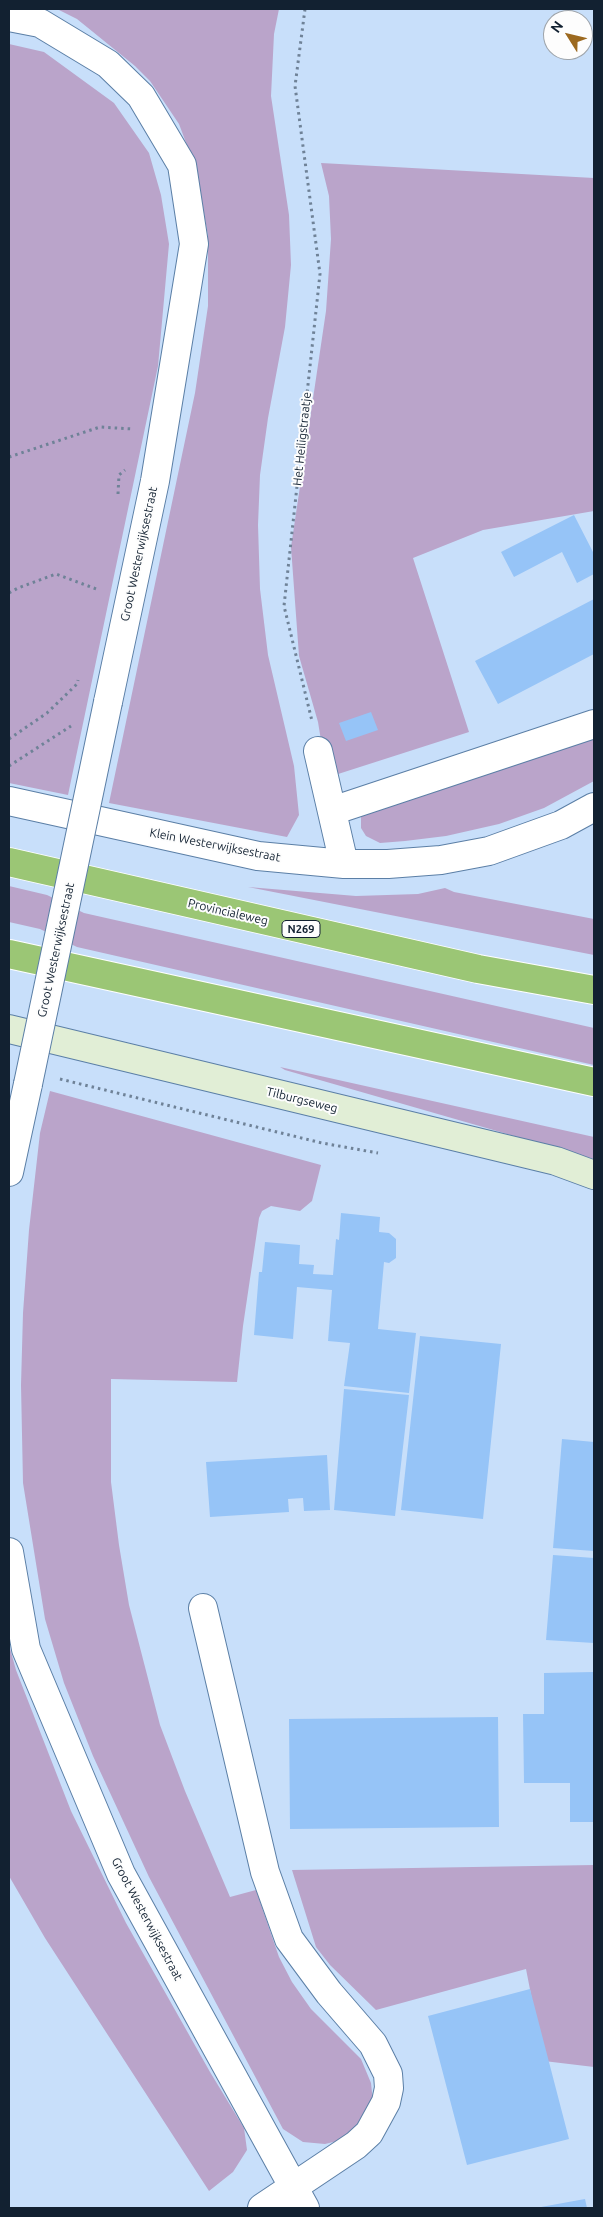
<!DOCTYPE html>
<style>
body{margin:0}
#map{position:relative;width:603px;height:2217px;overflow:hidden;background:#c8dffa;font-family:Ubuntu,sans-serif}
canvas{display:block}
.frame{position:absolute;inset:0;border:10px solid #122131;pointer-events:none}
.north{position:absolute;left:543px;top:10px;width:50px;height:50px;box-sizing:border-box;background:#fdfdfd;border:1px solid #9fa5ab;border-radius:50%;rotate:306deg;font-size:14px;font-weight:700;line-height:20px;text-align:center;color:#122131}
.north::after{content:'';display:block;margin:auto;width:18px;height:22px;background:#9c691f;clip-path:polygon(50% 0,100% 100%,50% 72%,0 100%)}
</style>
<div id="map">
<canvas width="603" height="2217"></canvas>
<div class="frame"></div>
<div class="north">N</div>
</div>
<script>
const c = document.querySelector('canvas').getContext('2d');
c.lineJoin = 'round';
function paint(path, color) {
  c.fillStyle = color;
  c.fill(path, 'evenodd');
}
function poly(rows) {
  const path = new Path2D();
  for (const r of rows) {
    path.moveTo(r[0], r[1]);
    for (let i = 2; i < r.length; i += 2) path.lineTo(r[i], r[i + 1]);
  }
  return path;
}
function stroke(path, color, width, dash) {
  c.strokeStyle = color;
  c.lineWidth = width;
  c.lineCap = dash ? 'butt' : 'round';
  c.setLineDash(dash || []);
  c.stroke(path);
}
function write(font, color, halo, rows, align = 'center') {
  c.font = font + ' Ubuntu,sans-serif';
  c.lineWidth = 4;
  c.setLineDash([]);
  c.textBaseline = 'middle';
  c.strokeStyle = halo;
  c.fillStyle = color;
  for (const [text, x, y, turn = 0] of rows) {
    c.save();
    c.translate(x, y);
    c.rotate((+turn || 0) * Math.PI / 180);
    c.textAlign = isNaN(turn) ? turn : align;
    if (halo) c.strokeText(text, 0, 0);
    c.fillText(text, 0, 0);
    c.restore();
  }
}
const green = poly([
 [57,9,279,9,274,34,271,96,289,215,291,265,285,327,268,418,260,475,258,525,260,589,268,655,294,766,299,815,287,837,109,803,195,393,208,306,208,236,197,172,179,124,150,81,135,66,77,19],
 [9,44,44,52,114,103,149,153,161,195,169,244,158,366,68,795,9,783],
 [321,163,594,178,594,511,483,530,413,558,469,732,335,775,326,771,318,722,299,656,291,547,326,311,331,239,329,196],
 [594,727,594,781,544,808,499,824,446,836,405,841,380,843,366,836,361,828,361,817,372,798],
 [9,886,47,895,84,913,594,1028,594,1065,77,947,40,929,9,922],
 [248,887,356,896,418,894,445,888,454,892,594,919,594,955],
 [280,1067,594,1137,594,1159,285,1070],
 [50,1091,321,1165,312,1201,300,1211,271,1206,262,1211,259,1218,243,1326,237,1382,111,1379,111,1482,119,1545,129,1605,160,1725,185,1791,230,1897,256,1890,279,1957,292,1982,311,2009,361,2059,371,2083,373,2102,350,2138,325,2144,303,2142,283,2129,149,1877,93,1756,64,1683,45,1619,23,1483,21,1385,23,1313,29,1230,40,1133],
 [9,1645,16,1670,71,1811,126,1923,210,2072,244,2128,247,2150,233,2172,209,2191,45,1938,9,1876],
 [594,1865,594,2067,544,2061,526,1969,376,2010,330,1965,316,1947,292,1870]
]);
const building = poly([
 [574,515,594,554,594,574,577,583,562,552,514,577,501,552],
 [594,599,594,654,498,704,475,661],
 [371,712,378,730,346,741,339,723],
 [341,1213,380,1217,379,1232,389,1233,396,1239,396,1258,389,1263,384,1262,378,1329,416,1333,409,1393,344,1386,350,1343,328,1341,332,1290,297,1287,293,1339,254,1335,259,1272,262,1272,265,1242,300,1245,299,1264,314,1265,313,1274,333,1275,336,1239,339,1240],
 [420,1336,501,1344,483,1519,401,1510],
 [344,1389,409,1395,395,1516,334,1510],
 [562,1439,594,1442,594,1551,553,1548],
 [327,1455,330,1510,304,1511,303,1498,288,1499,289,1512,210,1517,206,1462],
 [553,1555,594,1558,594,1643,546,1640],
 [594,1672,594,1822,570,1822,570,1783,524,1783,523,1714,544,1714,544,1673],
 [498,1717,499,1827,290,1829,289,1719],
 [530,1989,569,2139,467,2165,428,2016],
 [585,2199,587,2208,541,2208,541,2207]
]);
const path = poly([
 [305,9,295,86,320,274,284,606,312,721],
 [9,457,100,427,133,429],
 [118,494,119,475,125,470],
 [9,593,18,588,56,574,99,590],
 [9,739,47,713,77,684,78,680],
 [9,766,71,726],
 [60,1079,322,1143,378,1153]
]);
const street = poly([
 [9,17,40,23,108,64,141,96,182,165,194,244,155,481,108,702],
 [318,751,344,864],
 [9,801,258,856,344,864,388,864,441,860,489,851,561,825,594,807],
 [332,811,594,724],
 [9,1172,28,1084],
 [9,1552,26,1649,121,1874,305,2208],
 [203,1608,265,1872,289,1939,329,1993,373,2044,388,2074,389,2088,386,2102,369,2133,356,2145,262,2208]
]);
const secondary = poly([
 [9,1029,556,1161,594,1175]
]);
const highway = poly([
 [9,862,478,969,594,990],
 [9,954,594,1082]
]);
const streetBridge = poly([
 [28,1084,108,702]
]);
const shields = [
 [301,929,38]
];
const shieldNames = [
 ["N269",301,929]
];
const streetNames = [
 ["Het Heiligstraatje",302,439,-84],
 ["Groot Westerwijksestraat",139,554,-78],
 ["Klein Westerwijksestraat",215,845,11],
 ["Provincialeweg",228,912,13],
 ["Groot Westerwijksestraat",56,950,-78],
 ["Tilburgseweg",302,1100,14],
 ["Groot Westerwijksestraat",147,1919,62]
];
paint(green, '#baa4ca');
paint(building, '#96c4f7');
stroke(street, '#5b7fa6', 30);
stroke(secondary, '#5b7fa6', 30);
stroke(highway, '#fff', 30);
stroke(path, '#6f8297', 3, [2.5, 4]);
stroke(street, '#fff', 28);
stroke(secondary, '#e1eed6', 28);
stroke(highway, '#9bc675', 28);
stroke(streetBridge, '#5b7fa6', 30, []);
stroke(streetBridge, '#fff', 28);
for (const [x, y, w] of shields) {
  const box = new Path2D();
  box.roundRect(x - w / 2, y - 8.5, w, 17, 4);
  c.fillStyle = '#fdfdfd';
  c.fill(box);
  stroke(box, '#122131', 1);
}
write('bold 11px', '#122131', null, shieldNames);
write('12px', '#122131', '#fdfdfd', streetNames);
</script>
